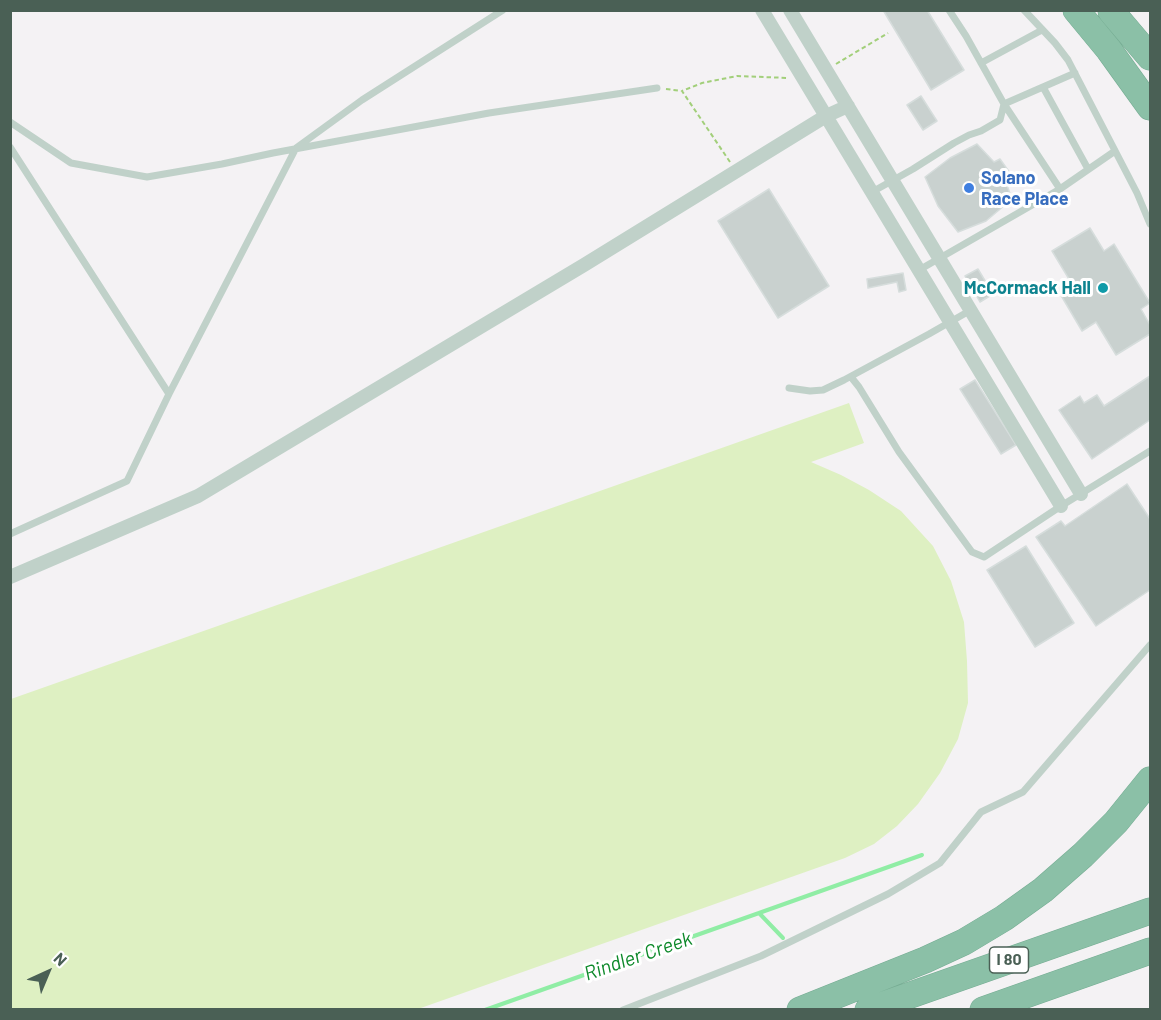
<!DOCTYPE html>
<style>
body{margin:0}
#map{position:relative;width:1161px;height:1020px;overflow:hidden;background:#f4f2f4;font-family:Barlow,sans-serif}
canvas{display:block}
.frame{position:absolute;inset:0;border:12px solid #4a6055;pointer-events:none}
.north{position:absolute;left:18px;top:942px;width:60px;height:60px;-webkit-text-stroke:4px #fff;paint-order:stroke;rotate:44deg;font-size:16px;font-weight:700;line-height:24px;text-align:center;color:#4a6055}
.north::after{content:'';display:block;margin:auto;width:21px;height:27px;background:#4a6055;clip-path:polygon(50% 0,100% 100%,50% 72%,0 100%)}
</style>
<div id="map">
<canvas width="1161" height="1020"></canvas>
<div class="frame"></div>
<div class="north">N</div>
</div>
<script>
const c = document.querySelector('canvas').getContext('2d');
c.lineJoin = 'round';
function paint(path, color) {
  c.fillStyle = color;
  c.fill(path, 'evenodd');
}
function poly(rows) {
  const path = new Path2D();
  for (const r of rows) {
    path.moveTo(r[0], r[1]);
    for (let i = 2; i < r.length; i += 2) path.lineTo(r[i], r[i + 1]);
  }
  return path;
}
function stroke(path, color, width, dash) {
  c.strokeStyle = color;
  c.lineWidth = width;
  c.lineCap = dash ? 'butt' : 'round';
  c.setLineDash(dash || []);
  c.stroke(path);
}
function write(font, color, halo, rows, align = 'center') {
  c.font = font + ' Barlow,sans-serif';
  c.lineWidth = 6;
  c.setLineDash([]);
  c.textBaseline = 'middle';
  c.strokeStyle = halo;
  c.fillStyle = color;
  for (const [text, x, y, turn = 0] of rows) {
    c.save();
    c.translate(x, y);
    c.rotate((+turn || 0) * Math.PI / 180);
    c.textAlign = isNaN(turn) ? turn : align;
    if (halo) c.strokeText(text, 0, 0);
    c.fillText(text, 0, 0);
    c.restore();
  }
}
const green = poly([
 [849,403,864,443,811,462,841,475,869,490,901,511,933,546,951,581,964,622,967,661,968,703,958,739,940,773,918,804,897,826,874,844,845,858,418,1009,11,1009,11,699]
]);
const stream = poly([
 [759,913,922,855],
 [485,1010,759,913,783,938]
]);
const building = poly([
 [883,10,927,10,964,70,931,90,883,10],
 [921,96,937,121,923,130,907,105,921,96],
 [977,144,994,162,1000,159,1010,173,1004,177,1012,199,986,221,958,232,938,206,925,177,950,158,977,144],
 [769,189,829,286,778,318,718,221,769,189],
 [1090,228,1104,251,1114,244,1150,303,1141,309,1150,325,1150,334,1116,355,1096,322,1082,331,1059,292,1072,284,1052,251,1090,228],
 [978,269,993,294,980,302,965,276,978,269],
 [903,273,906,290,899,292,897,282,868,288,867,279,903,273],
 [1150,376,1150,420,1092,459,1059,410,1080,396,1084,403,1097,395,1104,406,1150,376],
 [975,380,1016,445,1001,454,960,389,975,380],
 [1127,484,1150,519,1150,590,1096,626,1036,537,1061,521,1065,526,1127,484],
 [1026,546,1074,623,1035,647,987,570,1026,546]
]);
const path = poly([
 [836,64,888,33],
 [666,89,681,91],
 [730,162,682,91,702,83,737,76,789,78]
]);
const service = poly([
 [1024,10,1055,43,1068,60,1137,193,1150,224],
 [981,63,1042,30],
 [1043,87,1088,169],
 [10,122,71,163,147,177,222,164,273,153,489,113,657,88],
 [10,147,169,394,127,481,10,534],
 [1060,189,1115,151],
 [872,192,913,169,954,143,969,135,981,131,1000,120,1004,104,966,36,949,10],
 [919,270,1060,189,1004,104,1075,73],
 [851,377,859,387,899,452,972,552,984,557,1061,506,1150,451],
 [789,388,810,391,823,390,844,380,929,334,971,310],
 [169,394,296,148,362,100,503,10],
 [623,1010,761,956,888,894,940,863,981,812,1023,792,1150,645]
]);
const minor = poly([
 [762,10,1061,506],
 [790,10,1081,494],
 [10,577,198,496,584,265,826,116,848,106]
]);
const motorway = poly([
 [1076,10,1109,50,1150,107],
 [1111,11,1150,57],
 [800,1010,925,960,964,942,1004,918,1043,890,1083,855,1116,822,1150,780],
 [868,1010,1150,911],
 [983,1010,1150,951]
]);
const markers = [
 [969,188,6,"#3f7fe0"],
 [1103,288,6,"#0f9aa8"]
];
const shields = [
 [1009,960,39]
];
const shieldNames = [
 ["I 80",1009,960]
];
const shopNames = [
 ["Solano",981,178],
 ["Race Place",981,199]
];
const cultureNames = [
 ["McCormack Hall",1091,288]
];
const waterNames = [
 ["Rindler Creek",638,956,-19]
];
paint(green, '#def0c2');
stroke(stream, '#90eda5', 4);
paint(building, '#c9d1cf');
stroke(building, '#d6dddc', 1.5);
stroke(motorway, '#76ac93', 27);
stroke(path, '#a2cf7a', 2, [4.5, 3]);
stroke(service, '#c0d1c9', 7);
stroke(minor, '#c0d1c9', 14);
stroke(motorway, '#8bc0a7', 26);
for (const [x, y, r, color] of markers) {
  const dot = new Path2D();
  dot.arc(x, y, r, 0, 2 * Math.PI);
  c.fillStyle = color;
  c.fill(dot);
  stroke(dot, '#fff', 2);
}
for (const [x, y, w] of shields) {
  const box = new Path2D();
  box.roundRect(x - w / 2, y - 13, w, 26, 4.5);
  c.fillStyle = '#fff';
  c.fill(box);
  stroke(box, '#4a6055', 1.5);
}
write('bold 16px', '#4a6055', null, shieldNames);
write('bold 18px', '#366cbe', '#fff', shopNames, 'left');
write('bold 18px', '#0d838f', '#fff', cultureNames, 'right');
write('italic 20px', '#0d892a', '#fff', waterNames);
</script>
